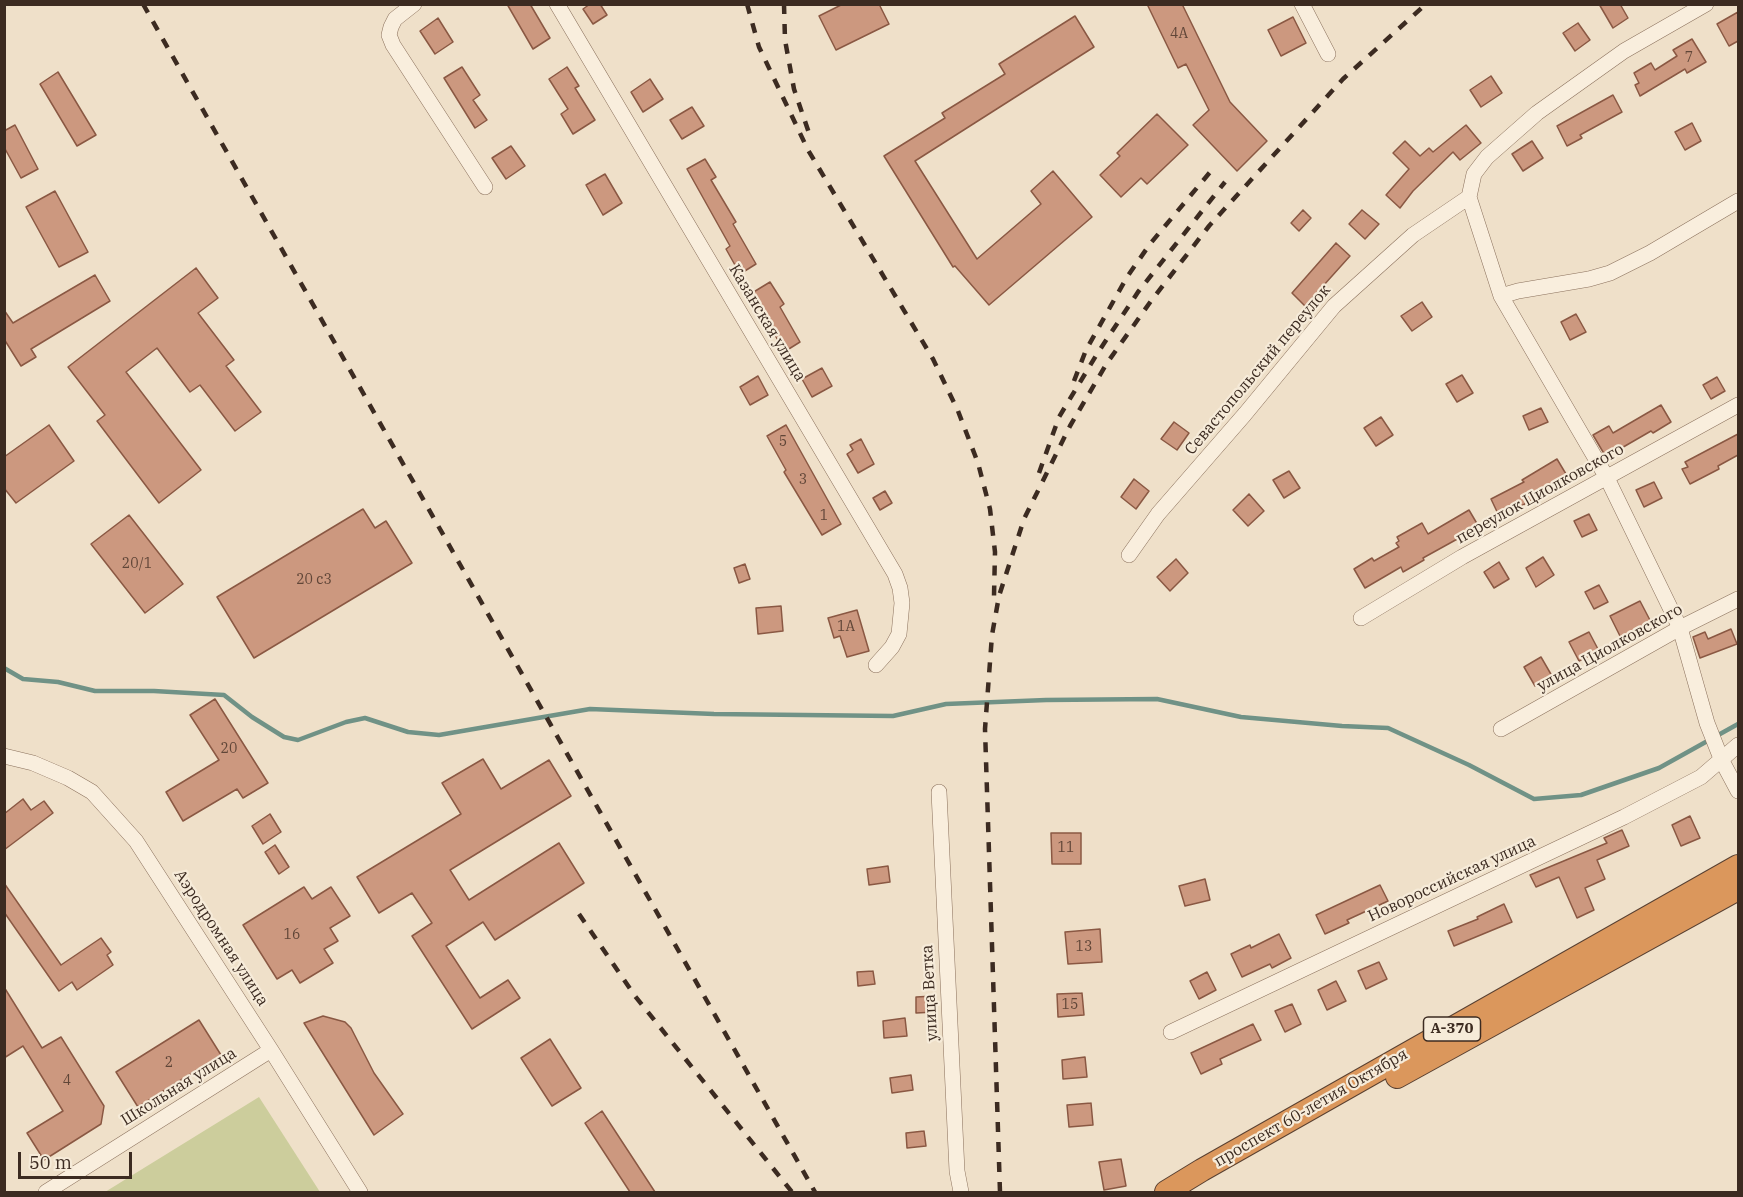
<!DOCTYPE html>
<meta charset="utf-8">
<style>
body{margin:0}
#map{position:relative;width:1743px;height:1197px;overflow:hidden;background:#efe0c9;font-family:"IBM Plex Serif",serif}
canvas{display:block}
.frame{position:absolute;inset:0;border:6px solid #3c2b21;pointer-events:none}
.scale{position:absolute;left:18px;top:1152px;width:114px;height:27px;box-sizing:border-box;border:3px solid #3c2b21;border-top:0;padding-left:8px;font-size:18px;line-height:21px;white-space:nowrap;color:#3c2b21;-webkit-text-stroke:4px #f6ebd9;paint-order:stroke}
</style>
<div id="map">
<canvas width="1743" height="1197"></canvas>
<div class="frame"></div>
<div class="scale">50 m</div>
</div>
<script>
const c = document.querySelector('canvas').getContext('2d');
c.lineJoin = 'round';
function paint(path, color) {
  c.fillStyle = color;
  c.fill(path, 'evenodd');
}
function poly(rows) {
  const path = new Path2D();
  for (const r of rows) {
    path.moveTo(r[0], r[1]);
    for (let i = 2; i < r.length; i += 2) path.lineTo(r[i], r[i + 1]);
  }
  return path;
}
function stroke(path, color, width, dash) {
  c.strokeStyle = color;
  c.lineWidth = width;
  c.lineCap = dash ? 'butt' : 'round';
  c.setLineDash(dash || []);
  c.stroke(path);
}
function write(font, color, halo, rows, align = 'center') {
  c.font = font + ' "IBM Plex Serif",serif';
  c.lineWidth = 4.5;
  c.setLineDash([]);
  c.textBaseline = 'middle';
  c.strokeStyle = halo;
  c.fillStyle = color;
  for (const [text, x, y, turn = 0] of rows) {
    c.save();
    c.translate(x, y);
    c.rotate((+turn || 0) * Math.PI / 180);
    c.textAlign = isNaN(turn) ? turn : align;
    if (halo) c.strokeText(text, 0, 0);
    c.fillText(text, 0, 0);
    c.restore();
  }
}
const green = poly([
 [259,1097,320,1192,105,1192]
]);
const stream = poly([
 [4,668,23,679,58,682,95,691,154,691,224,695,252,717,284,737,298,740,346,722,365,718,408,732,439,735,590,709,714,714,893,716,946,704,1046,700,1157,699,1241,717,1342,726,1388,728,1469,765,1534,799,1581,795,1659,768,1738,724]
]);
const building = poly([
 [507,4,530,4,550,38,533,49,507,4],
 [590,4,600,4,607,15,593,24,583,9,590,4],
 [843,4,879,4,889,24,836,50,819,16,843,4],
 [1147,4,1182,4,1230,102,1267,141,1237,171,1193,125,1209,110,1186,64,1178,68,1147,4],
 [1599,4,1620,4,1628,18,1613,28,1599,4],
 [1738,12,1738,41,1729,46,1717,24,1738,12],
 [1075,16,1094,47,915,161,977,259,1041,204,1031,191,1053,171,1092,217,989,305,955,266,953,267,884,156,945,118,942,113,1005,74,999,64,1075,16],
 [1293,17,1306,43,1281,56,1268,30,1293,17],
 [438,18,453,42,435,54,420,31,438,18],
 [1578,23,1590,40,1575,51,1563,33,1578,23],
 [1692,39,1706,62,1687,73,1685,69,1640,96,1635,85,1639,83,1634,73,1651,63,1655,70,1677,56,1673,50,1692,39],
 [462,67,480,95,473,100,487,120,475,128,444,78,462,67],
 [567,67,579,86,575,88,595,120,573,134,561,114,568,109,549,79,567,67],
 [58,72,96,135,77,146,40,84,58,72],
 [1491,76,1502,93,1481,107,1470,90,1491,76],
 [650,79,663,99,643,112,631,92,650,79],
 [1613,95,1622,112,1580,135,1582,138,1567,146,1557,126,1613,95],
 [692,107,704,126,682,139,670,120,692,107],
 [1157,114,1188,145,1147,184,1141,178,1121,197,1100,175,1120,156,1117,153,1157,114],
 [1692,123,1701,141,1685,150,1675,132,1692,123],
 [15,125,38,169,21,178,4,147,4,131,15,125],
 [1466,125,1481,143,1460,160,1453,152,1413,191,1400,208,1386,195,1409,169,1393,153,1405,141,1420,156,1429,148,1433,152,1466,125],
 [1532,141,1543,158,1523,171,1512,154,1532,141],
 [511,146,525,166,506,179,492,158,511,146],
 [705,159,716,177,711,180,736,222,733,224,756,264,740,274,726,249,730,246,687,169,705,159],
 [605,174,622,203,603,215,586,185,605,174],
 [55,191,88,252,59,267,26,207,55,191],
 [1303,210,1311,218,1299,231,1291,223,1303,210],
 [1362,210,1379,224,1365,239,1349,224,1362,210],
 [1336,243,1350,256,1305,306,1292,293,1336,243],
 [196,268,218,298,198,313,234,360,226,366,261,412,235,431,200,385,190,392,157,348,126,372,201,470,159,503,97,421,105,415,68,367,196,268],
 [95,275,110,301,31,349,36,357,21,366,4,339,4,310,13,323,95,275],
 [770,282,784,304,780,307,800,342,784,352,774,333,776,332,752,293,770,282],
 [1422,302,1432,317,1412,331,1401,316,1422,302],
 [1576,314,1586,332,1570,340,1561,322,1576,314],
 [822,368,832,386,812,397,802,379,822,368],
 [1462,375,1473,393,1457,402,1446,384,1462,375],
 [758,376,768,395,750,405,740,387,758,376],
 [1717,377,1725,391,1711,399,1703,385,1717,377],
 [1661,405,1671,422,1653,433,1651,431,1606,457,1593,435,1609,426,1613,433,1661,405],
 [1541,408,1548,422,1529,430,1523,416,1541,408],
 [1381,417,1393,435,1376,446,1364,428,1381,417],
 [1174,422,1189,433,1177,450,1161,439,1174,422],
 [49,425,74,461,16,503,4,488,4,457,49,425],
 [786,425,841,524,822,535,784,472,786,470,767,436,786,425],
 [1738,434,1738,455,1718,466,1719,469,1690,484,1682,469,1688,467,1685,462,1738,434],
 [861,439,874,464,858,473,847,454,853,450,850,445,861,439],
 [1557,459,1569,479,1500,518,1491,499,1524,482,1522,480,1557,459],
 [1289,471,1300,488,1284,498,1273,480,1289,471],
 [1134,479,1149,491,1136,509,1121,497,1134,479],
 [1654,482,1662,498,1644,507,1636,490,1654,482],
 [885,491,892,503,880,510,873,498,885,491],
 [1249,494,1264,511,1248,526,1233,510,1249,494],
 [363,509,375,528,386,521,412,563,254,658,217,597,363,509],
 [1469,510,1479,527,1423,558,1424,560,1403,572,1401,567,1365,588,1354,569,1372,558,1374,561,1399,547,1396,543,1399,541,1397,537,1422,523,1428,534,1469,510],
 [1589,514,1597,530,1582,537,1574,521,1589,514],
 [129,515,183,584,145,613,91,544,129,515],
 [1543,557,1554,575,1536,587,1526,568,1543,557],
 [1176,559,1188,573,1170,591,1157,577,1176,559],
 [1499,562,1509,579,1494,588,1484,572,1499,562],
 [745,564,750,579,739,583,734,568,745,564],
 [1599,585,1608,602,1594,609,1585,592,1599,585],
 [1640,601,1652,624,1622,640,1610,616,1640,601],
 [781,606,783,631,758,634,756,608,781,606],
 [857,610,869,651,847,657,840,636,834,638,828,618,857,610],
 [1731,629,1737,644,1700,658,1693,637,1705,632,1708,639,1731,629],
 [1589,632,1599,651,1579,661,1569,642,1589,632],
 [1541,657,1552,676,1535,686,1524,667,1541,657],
 [215,699,268,783,243,798,237,789,183,821,166,792,219,760,190,715,215,699],
 [483,759,501,789,549,760,571,796,450,870,469,900,559,843,584,883,495,940,483,922,446,946,480,998,508,980,520,998,472,1029,412,936,432,923,412,893,379,913,357,877,461,814,442,783,483,759],
 [23,799,31,810,44,801,53,813,4,850,4,814,23,799],
 [270,814,281,832,263,844,252,826,270,814],
 [1690,816,1700,838,1681,846,1672,825,1690,816],
 [1622,830,1629,846,1597,860,1605,879,1585,888,1594,910,1577,918,1559,877,1536,887,1530,875,1607,843,1604,838,1622,830],
 [1051,833,1081,833,1081,864,1052,864,1051,833],
 [275,845,289,867,279,874,265,852,275,845],
 [888,866,890,882,869,885,867,869,888,866],
 [1205,879,1210,900,1185,906,1179,886,1205,879],
 [4,883,61,965,101,938,111,952,107,955,113,965,77,990,72,982,59,991,4,912,4,883],
 [1380,885,1388,901,1347,920,1349,923,1325,934,1316,915,1380,885],
 [304,887,312,899,331,887,350,916,330,928,338,941,324,949,333,963,300,983,292,970,277,979,243,925,304,887],
 [1504,904,1512,922,1454,946,1448,931,1478,919,1477,917,1504,904],
 [1100,929,1102,962,1068,964,1065,932,1100,929],
 [1279,934,1291,958,1272,968,1270,964,1242,977,1231,954,1250,945,1251,948,1279,934],
 [1379,962,1387,979,1366,989,1358,971,1379,962],
 [873,971,875,984,858,986,857,972,873,971],
 [1207,972,1216,990,1199,999,1190,981,1207,972],
 [1336,981,1346,1001,1327,1010,1318,990,1336,981],
 [4,987,42,1048,61,1037,104,1106,101,1124,44,1160,27,1133,63,1111,23,1046,4,1058,4,987],
 [1082,993,1084,1015,1058,1017,1057,994,1082,993],
 [934,996,935,1012,916,1013,916,997,934,996],
 [1292,1004,1301,1024,1285,1032,1275,1011,1292,1004],
 [323,1016,345,1022,351,1028,374,1073,403,1114,374,1135,304,1023,323,1016],
 [905,1018,907,1036,884,1038,883,1021,905,1018],
 [199,1020,221,1055,138,1107,116,1072,199,1020],
 [1253,1024,1261,1040,1220,1059,1222,1064,1201,1074,1191,1053,1253,1024],
 [550,1039,581,1088,552,1106,521,1058,550,1039],
 [1085,1057,1087,1077,1063,1079,1062,1060,1085,1057],
 [911,1075,913,1090,892,1093,890,1078,911,1075],
 [1091,1103,1093,1125,1069,1127,1067,1105,1091,1103],
 [602,1111,655,1192,630,1192,585,1123,602,1111],
 [924,1131,926,1146,907,1148,906,1133,924,1131],
 [1121,1159,1126,1186,1104,1190,1099,1162,1121,1159]
]);
const minor = poly([
 [414,4,395,19,391,27,389,35,393,45,485,187],
 [557,4,895,574,900,588,902,603,899,634,892,647,876,665],
 [1302,4,1328,54],
 [1469,197,1501,296,1607,478,1680,628,1707,723,1722,761,1738,791],
 [1501,296,1518,291,1589,279,1610,273,1650,253,1738,201],
 [1129,555,1158,514,1245,414,1334,306,1413,235,1469,197,1474,174,1487,157,1537,113,1624,51,1706,4],
 [1361,618,1462,557,1738,405],
 [1501,729,1680,628,1738,599],
 [4,756,33,763,68,778,92,792,136,841,271,1050,360,1192],
 [939,792,957,1171,961,1192],
 [1171,1032,1624,817,1701,777,1738,745],
 [46,1192,271,1050]
]);
const highway = poly([
 [1397,1077,1738,889],
 [1166,1192,1202,1170,1738,866]
]);
const rail = poly([
 [143,4,815,1192],
 [747,4,759,47,808,150,933,359,958,411,978,463,990,509,995,552,994,596],
 [784,4,785,40,794,89,811,139],
 [1074,381,1086,350,1127,277,1150,244,1211,171],
 [1039,473,1059,417,1097,354,1138,292,1225,182],
 [579,914,635,996,792,1192],
 [1000,1192,985,729,992,635,999,596,1024,519,1070,426,1107,363,1151,301,1209,226,1343,79,1426,4]
]);
const numberNames = [
 ["4А",1179,34],
 ["7",1689,58],
 ["5",783,442],
 ["3",803,480],
 ["1",824,516],
 ["20/1",137,564],
 ["20 с3",314,580],
 ["1А",846,627],
 ["20",229,749],
 ["11",1066,848],
 ["16",292,935],
 ["13",1084,947],
 ["15",1070,1005],
 ["2",169,1063],
 ["4",67,1081]
];
const shields = [
 [1452,1029,57]
];
const shieldNames = [
 ["А-370",1452,1029]
];
const streetNames = [
 ["Казанская улица",767,323,59],
 ["Севастопольский переулок",1258,370,-50],
 ["переулок Циолковского",1540,494,-29],
 ["улица Циолковского",1610,648,-29],
 ["Новороссийская улица",1452,879,-25],
 ["Аэродромная улица",221,938,57],
 ["улица Ветка",930,993,-93],
 ["Школьная улица",179,1087,-32],
 ["проспект 60-летия Октября",1311,1108,-30]
];
paint(green, '#cccd9c');
stroke(stream, '#709286', 4.5);
paint(building, '#cc987f');
stroke(building, '#8a5843', 1.5);
stroke(minor, '#8b715d', 16);
stroke(highway, '#594031', 24);
stroke(minor, '#f9eedd', 15);
stroke(highway, '#db975c', 22);
stroke(rail, '#3c2b21', 4.5, [10, 10]);
write('14px', '#604638', null, numberNames);
for (const [x, y, w] of shields) {
  const box = new Path2D();
  box.roundRect(x - w / 2, y - 12, w, 24, 4.5);
  c.fillStyle = '#f6ebd9';
  c.fill(box);
  stroke(box, '#3c2b21', 1.5);
}
write('bold 15px', '#3c2b21', null, shieldNames);
write('16px', '#3c2b21', '#f6ebd9', streetNames);
</script>
